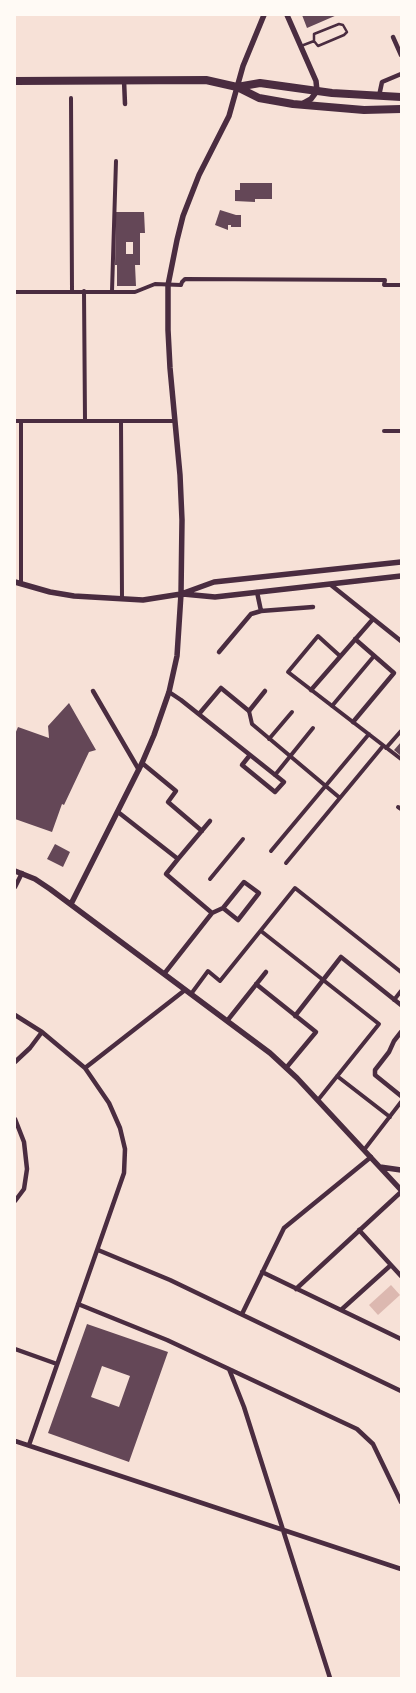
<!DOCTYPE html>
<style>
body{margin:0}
#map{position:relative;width:416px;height:1693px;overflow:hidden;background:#f7e1d7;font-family:Quicksand,sans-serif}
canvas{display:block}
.frame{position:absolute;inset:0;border:16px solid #fffaf5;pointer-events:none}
</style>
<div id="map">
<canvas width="416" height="1693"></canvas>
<div class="frame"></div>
</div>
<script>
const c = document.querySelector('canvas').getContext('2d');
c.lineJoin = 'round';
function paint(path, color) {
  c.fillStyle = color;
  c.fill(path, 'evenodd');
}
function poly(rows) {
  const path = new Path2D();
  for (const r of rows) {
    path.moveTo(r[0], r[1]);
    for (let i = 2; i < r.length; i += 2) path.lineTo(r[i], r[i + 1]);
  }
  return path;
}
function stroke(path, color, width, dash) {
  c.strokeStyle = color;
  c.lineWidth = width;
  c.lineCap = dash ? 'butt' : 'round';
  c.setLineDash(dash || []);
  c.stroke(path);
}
const water = poly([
 [391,1285,400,1295,378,1315,369,1305]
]);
const building = poly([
 [302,15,337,15,307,28],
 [240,183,272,183,272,199,255,199,255,202,235,201,235,190,240,190],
 [220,210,236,215,241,215,241,227,231,227,231,225,228,225,228,230,215,225],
 [116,212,144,212,145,233,140,233,140,265,135,265,136,286,117,286,117,265,115,265],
 [126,242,133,242,133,254,126,254],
 [69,703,96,750,89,752,64,805,62,804,52,832,15,819,15,734,18,727,49,738,48,726],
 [401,742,401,756,394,750],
 [55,844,70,852,63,867,47,859],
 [87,1324,168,1352,129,1462,48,1433],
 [102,1366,130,1376,119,1407,91,1397]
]);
const service = poly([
 [339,24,343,25,347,32,344,35,318,46,314,41,314,34,339,24],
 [301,46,314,41]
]);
const pedestrian = poly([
 [71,98,72,291],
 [84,291,85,421],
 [112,291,116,161],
 [15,292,135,292,155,284,181,285,182,282,185,279,385,280,384,285,401,285],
 [15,421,175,421],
 [21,421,21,584],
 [121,421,122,599],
 [384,431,401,431],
 [340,656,318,636,288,672,401,759],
 [332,706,374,656],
 [249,711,252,724,340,798],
 [269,739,292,712],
 [386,748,401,731],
 [275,775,313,728],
 [398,807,401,809],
 [271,851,369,734],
 [286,863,383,746],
 [210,879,243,839],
 [261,931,379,1024,318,1100],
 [191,994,208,971,220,981,295,888,401,972],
 [394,1000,401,991],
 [337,1076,390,1117],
 [364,1150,401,1102]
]);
const minor = poly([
 [393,37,401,55],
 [124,80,125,104],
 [379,96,382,82,401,74],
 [331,585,401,641],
 [257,592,261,611,313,607],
 [219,652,251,614,261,611],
 [311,690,373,619],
 [93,691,139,770],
 [169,692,181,700,284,782,275,792,242,765,250,755],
 [199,714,221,688,249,711,265,691],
 [353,722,394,673,355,639],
 [142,763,176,791,168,802,202,831],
 [118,812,178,859,166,874,212,913],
 [178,859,210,821],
 [15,887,22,873],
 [164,974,212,913,223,908,244,882,259,893,238,920,223,908],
 [256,984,316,1032,286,1068],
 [15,1015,42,1032,85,1068,109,1103,120,1128,125,1149,124,1173,29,1445],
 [295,1016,341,957,401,1005],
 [227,1021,266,972],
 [401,1032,394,1041,389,1052,375,1070,375,1075,401,1096],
 [15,1062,30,1048,42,1032],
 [85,1068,185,990],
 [15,1119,24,1142,27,1169,24,1189,15,1201],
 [359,1230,401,1276],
 [98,1250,170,1280,401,1391],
 [262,1272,401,1339],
 [296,1289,401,1192],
 [78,1304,167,1340,357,1429,373,1444,401,1502],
 [341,1310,391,1265],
 [242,1314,284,1228,371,1157],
 [15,1349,57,1364],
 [229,1369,244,1407,330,1678],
 [15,1441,401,1569]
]);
const tertiary = poly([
 [287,15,316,81,317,91,311,99,300,105],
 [15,582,50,592,74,596,143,600,181,594,214,582,401,562],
 [183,594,215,597,401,576],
 [15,871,35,879,50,889,270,1053,297,1078,401,1190],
 [71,904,142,763,154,735,169,692,177,656,181,594,182,520,180,475,170,368,168,330,168,285,177,240,183,216,199,175,229,116,243,66,264,15],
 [380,1167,401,1170]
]);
const primary = poly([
 [15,81,206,80,237,87,259,98,293,104,364,110,401,109],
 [237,87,260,83,332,93,401,97]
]);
paint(water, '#dcb8b0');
paint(building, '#644757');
stroke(service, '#4a2c40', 2.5);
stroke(pedestrian, '#4a2c40', 4);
stroke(minor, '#4a2c40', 4.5);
stroke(tertiary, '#4a2c40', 5.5);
stroke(primary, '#4a2c40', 8);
</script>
